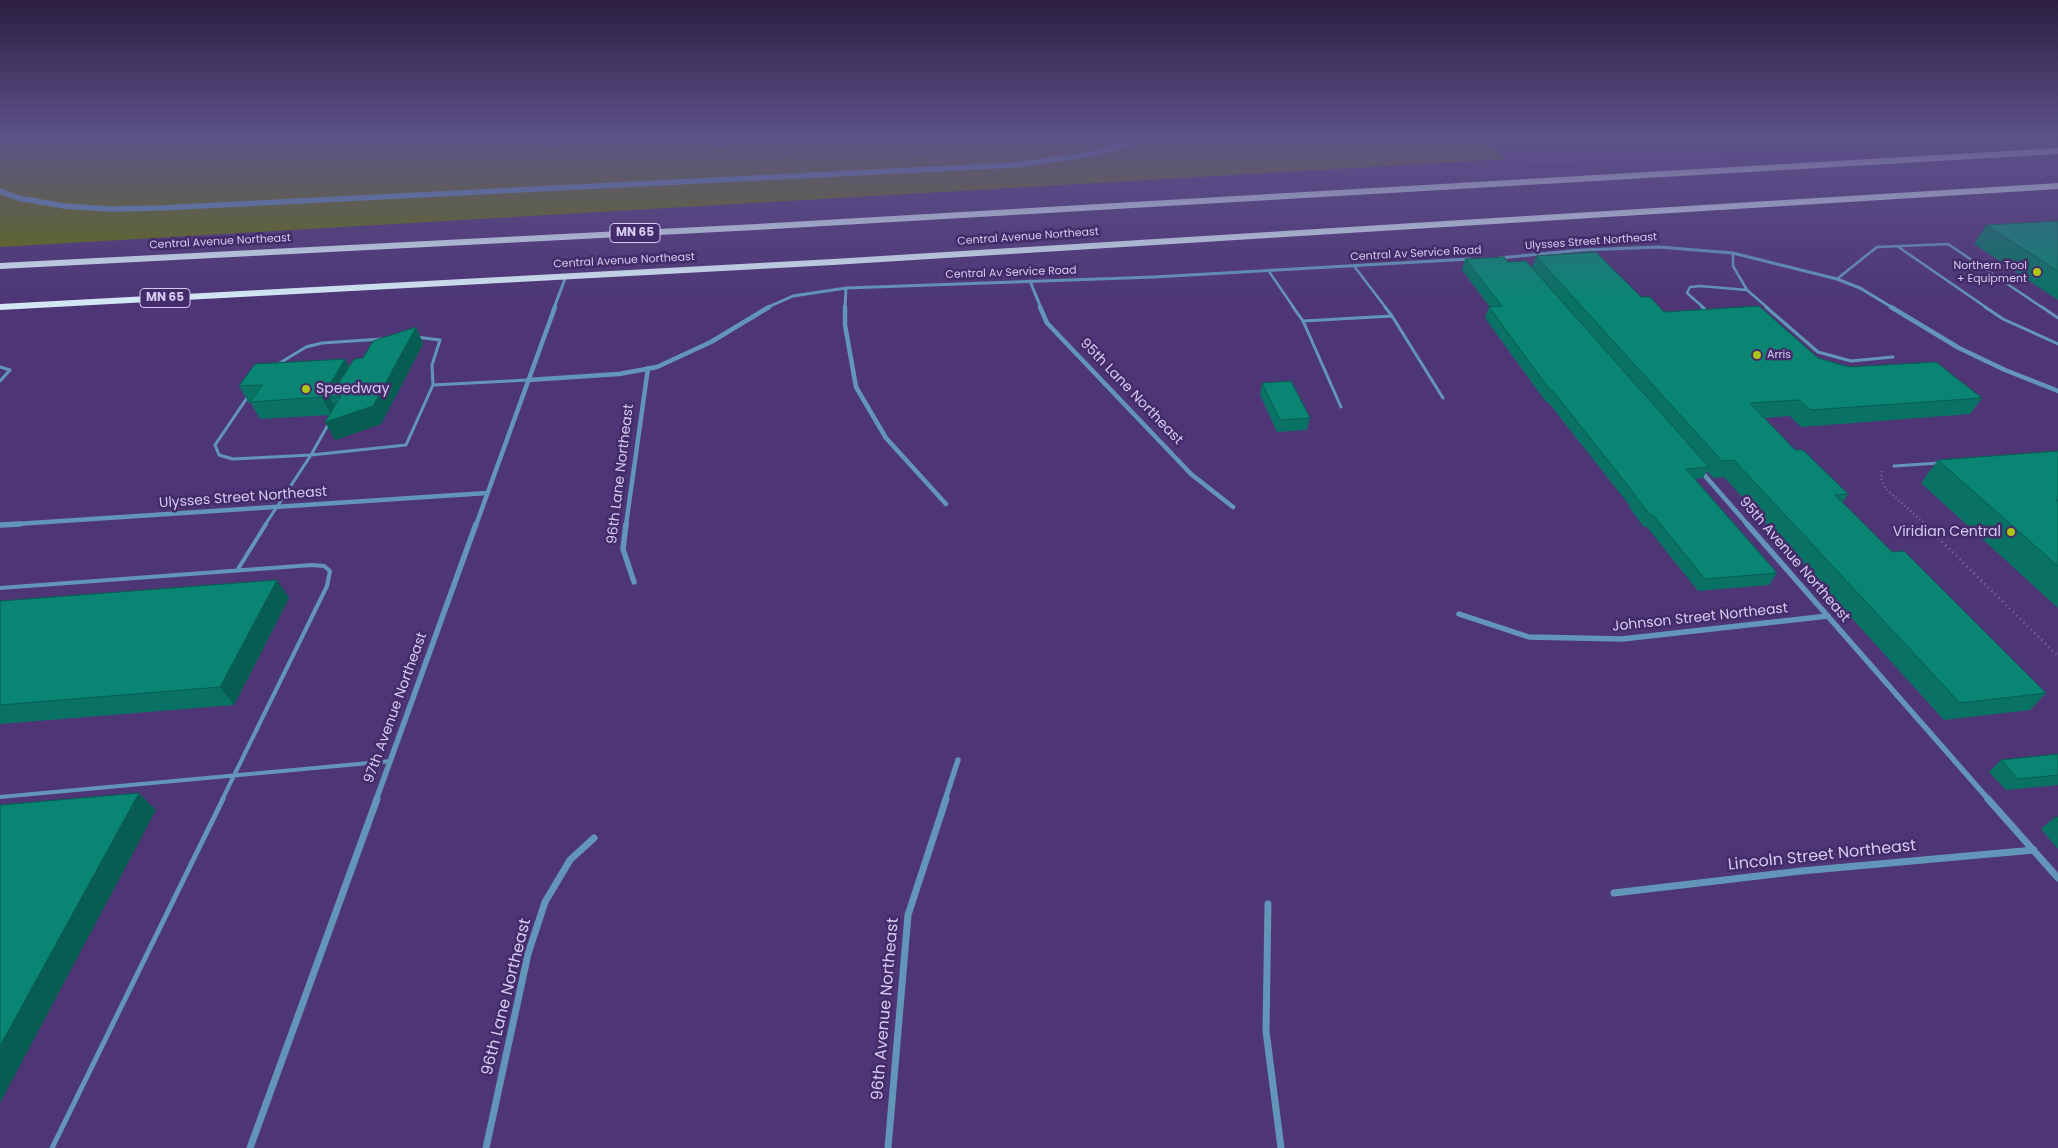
<!DOCTYPE html>
<style>
body{margin:0}
canvas{display:block;background:#4e3676}
</style>
<canvas width="2058" height="1148"></canvas>
<script>
const c = document.querySelector('canvas').getContext('2d');
c.lineJoin = 'round';
function paint(path, color) {
  c.fillStyle = color;
  c.fill(path, 'evenodd');
}
function poly(rows) {
  const path = new Path2D();
  for (const r of rows) {
    path.moveTo(r[0], r[1]);
    for (let i = 2; i < r.length; i += 2) path.lineTo(r[i], r[i + 1]);
  }
  return path;
}
function stroke(path, color, width, dash) {
  c.strokeStyle = color;
  c.lineWidth = width;
  c.lineCap = dash ? 'butt' : 'round';
  c.setLineDash(dash || []);
  c.stroke(path);
}
function write(font, color, halo, rows, align = 'center') {
  c.font = font + ' Poppins,sans-serif';
  c.lineWidth = 5;
  c.setLineDash([]);
  c.textBaseline = 'middle';
  c.strokeStyle = halo;
  c.fillStyle = color;
  for (const [text, x, y, turn = 0] of rows) {
    c.save();
    c.translate(x, y);
    c.rotate((+turn || 0) * Math.PI / 180);
    c.textAlign = isNaN(turn) ? turn : align;
    if (halo) c.strokeText(text, 0, 0);
    c.fillText(text, 0, 0);
    c.restore();
  }
}
const built = poly([
 [1483,137,2043,137,1514,166]
]);
const green = poly([
 [0,137,1484,137,1506,159,0,247]
]);
const pathFar2 = poly([
 [22,137,99,140,170,137],
 [305,137,351,141,486,139,574,147,643,150,751,143,769,146,796,157,808,159],
 [914,153,971,148,1028,137]
]);
const pathFar1 = poly([
 [1882,471,1881,477,1885,488,1926,525]
]);
const path = poly([
 [1924,524,2058,656]
]);
const serviceFar3 = poly([
 [1897,246,1987,308],
 [1733,253,1733,266,1747,290,1768,308],
 [1354,266,1386,308],
 [1268,270,1294,308],
 [1837,279,1877,247,1948,244,2043,308],
 [1704,308,1687,293,1690,287,1700,286,1747,290]
]);
const serviceFar2 = poly([
 [1293,307,1303,321,1392,316,1385,307],
 [1702,307,1707,311],
 [1766,307,1818,352,1851,361,1893,357],
 [1985,307,2003,319,2058,344],
 [2042,307,2058,318],
 [1392,316,1443,398],
 [1303,321,1341,407],
 [416,337,440,340,432,365,433,385],
 [275,366,306,347,322,343,382,339],
 [0,367,10,370,0,381],
 [249,395,215,445,219,455,233,459,311,455,329,423],
 [1894,466,1939,463],
 [265,525,311,455,406,445,433,385,528,380]
]);
const serviceFar1 = poly([
 [238,569,266,524],
 [0,588,312,565,324,566,330,571,327,586,222,800],
 [0,797,391,761]
]);
const service = poly([
 [52,1148,223,799]
]);
const minorFar3 = poly([
 [1499,258,1582,250,1659,247,1733,253,1837,279,1860,288,1893,308],
 [1030,281,1041,308],
 [554,308,566,276],
 [766,308,793,296,846,288,1154,277,1470,259],
 [845,308,846,288]
]);
const minorFar2 = poly([
 [845,307,845,325,856,387,886,438,946,504],
 [1040,307,1047,323,1191,474,1233,507],
 [1891,307,1959,348,2005,370,2058,391],
 [528,380,619,374,657,367,711,342,769,307],
 [1700,470,1748,525],
 [1,525,487,493],
 [476,525,555,307],
 [626,525,648,368]
]);
const minorFar1 = poly([
 [626,524,623,549,634,582],
 [1747,524,1989,800],
 [0,525,20,524],
 [1459,614,1529,637,1622,639,1828,616],
 [376,800,476,524],
 [945,800,958,760]
]);
const minor = poly([
 [1988,799,2058,878],
 [1614,893,1801,871,2034,850],
 [1268,904,1266,1031,1281,1148],
 [250,1148,377,799],
 [486,1148,528,954,545,902,570,860,594,838],
 [888,1148,908,915,946,799]
]);
const tertiary = poly([
 [0,191,18,198,64,206,111,209,160,208,1015,165,1092,154,1149,137]
]);
const trunk = poly([
 [2058,148,2058,154,756,230,0,269,0,263,756,224,2058,148],
 [2058,183,2058,189,833,265,0,310,0,304,833,259,2058,183]
]);
const wall = poly([
 [1500,137,1521,137,1501,138],
 [2058,221,2058,300,1974,244,1986,225],
 [1536,256,1641,297,1664,312,1849,367,1982,398,1970,414,1801,427,1790,416,1764,418,1795,450,1848,494,1842,503,1892,552,2046,693,2030,710,1944,720,1724,477,1713,478,1707,471,1703,478,1695,479,1777,573,1769,585,1698,591,1647,527,1644,527,1629,507,1630,506,1548,402,1546,402,1485,318,1489,307,1490,307,1462,270,1465,259,1508,262,1532,268],
 [416,327,423,344,381,424,335,440,330,415,260,419,251,403,249,403,239,386,345,359,349,366],
 [1262,383,1310,418,1307,430,1277,432,1260,395],
 [2058,451,2058,608,1921,483,1938,460],
 [289,598,234,705,0,724,0,601],
 [2058,754,2058,785,2006,790,1989,772,2001,760],
 [2058,817,2058,849,2041,829,2054,818]
]);
const shadedWall = poly([
 [416,327,423,344,381,424,335,440,325,422],
 [345,359,354,376,341,396,330,397,335,407,331,415,322,397],
 [277,580,289,598,234,705,220,687],
 [139,793,156,810,0,1103,0,1046]
]);
const building = poly([
 [2058,221,2058,271,1986,225,2058,221],
 [1596,252,1641,297,1650,297,1664,312,1759,306,1818,358,1849,367,1936,362,1982,398,1811,410,1799,400,1750,403,1795,450,1803,450,1848,494,1835,495,1892,552,1904,551,2046,693,1960,703,1734,460,1722,461,1536,256,1596,252],
 [1504,257,1508,262,1526,261,1709,467,1686,469,1777,573,1705,579,1653,515,1650,515,1635,496,1636,496,1552,390,1550,390,1489,307,1502,306,1465,259,1504,257],
 [416,327,373,406,325,422,341,396,330,397,354,359,363,358,373,341,416,327],
 [345,359,322,397,250,402,262,385,239,386,255,364,345,359],
 [1291,381,1310,418,1280,420,1262,383,1291,381],
 [2058,451,2058,500,2056,500,2058,501,2058,566,1938,460,2058,451],
 [277,580,220,687,0,705,0,601,277,580],
 [2058,754,2058,775,2018,779,2001,760,2058,754],
 [139,793,0,1046,0,805,139,793],
 [2058,817,2058,822,2054,818,2058,817]
]);
const markers = [
 [2037,272,5,"#acc611"],
 [1757,355,5,"#acc611"],
 [306,389,5,"#acc611"],
 [2011,532,5,"#acc611"]
];
const farStreetnames = [
 ["Central Avenue Northeast",1028,237,-4],
 ["Central Avenue Northeast",220,242,-3],
 ["Ulysses Street Northeast",1591,242,-4],
 ["Central Av Service Road",1416,254,-3],
 ["Central Avenue Northeast",624,261,-3],
 ["Central Av Service Road",1011,273,-2]
];
const farPoinames = [
 ["Northern Tool",2027,266],
 ["+ Equipment",2027,279],
 ["Arris",1767,355,"left"]
];
const shields = [
 [635,233,50],
 [165,298,50]
];
const shieldNames = [
 ["MN 65",635,233],
 ["MN 65",165,298]
];
const poiNames = [
 ["Speedway",316,389],
 ["Viridian Central",2001,532,"right"]
];
const streetNames = [
 ["95th Lane Northeast",1131,392,46],
 ["96th Lane Northeast",621,474,-83],
 ["Ulysses Street Northeast",243,498,-4],
 ["95th Avenue Northeast",1794,560,49],
 ["Johnson Street Northeast",1700,618,-6],
 ["97th Avenue Northeast",396,708,-70]
];
const nearStreetnames = [
 ["Lincoln Street Northeast",1822,856,-6],
 ["96th Lane Northeast",507,997,-76],
 ["96th Avenue Northeast",886,1009,-85]
];
paint(built, '#593e85');
paint(green, '#5f6e0b');
stroke(pathFar2, '#7c689f', 2, [0.5, 2.5]);
stroke(pathFar1, '#7c689f', 2.5, [1, 3]);
stroke(path, '#7c689f', 3, [1, 4]);
stroke(serviceFar3, '#6295b7', 2.5);
stroke(serviceFar2, '#6295b7', 3);
stroke(serviceFar1, '#6295b7', 4);
stroke(service, '#6295b7', 5);
stroke(minorFar3, '#6295b7', 3);
stroke(minorFar2, '#6295b7', 4.5);
stroke(minorFar1, '#6295b7', 5.5);
stroke(minor, '#6295b7', 7);
stroke(tertiary, '#6295b7', 5.5);
paint(trunk, '#d2e6f4');
paint(wall, '#097264');
paint(shadedWall, '#075d51');
paint(building, '#0a8574');
stroke(building, '#075d51', 1);
const sky = c.createLinearGradient(0, 0, 0, 297);
sky.addColorStop(0, '#2b1e41');
sky.addColorStop(0.46, '#5d528a');
sky.addColorStop(1, '#5d528a00');
c.fillStyle = sky;
c.fillRect(0, 0, 2058, 297);
for (const [x, y, r, color] of markers) {
  const dot = new Path2D();
  dot.arc(x, y, r, 0, 2 * Math.PI);
  c.fillStyle = color;
  c.fill(dot);
  stroke(dot, '#442b6a', 2);
}
write('11px', '#d5caf0', '#442b6a', farStreetnames);
write('11px', '#d5caf0', '#442b6a', farPoinames, 'right');
for (const [x, y, w] of shields) {
  const box = new Path2D();
  box.roundRect(x - w / 2, y - 9.5, w, 19, 4);
  c.fillStyle = '#442b6a';
  c.fill(box);
  stroke(box, '#d5caf0', 1);
}
write('bold 12px', '#d5caf0', null, shieldNames);
write('14px', '#d5caf0', '#442b6a', poiNames, 'left');
write('14px', '#d5caf0', '#442b6a', streetNames);
write('16px', '#d5caf0', '#442b6a', nearStreetnames);
</script>
